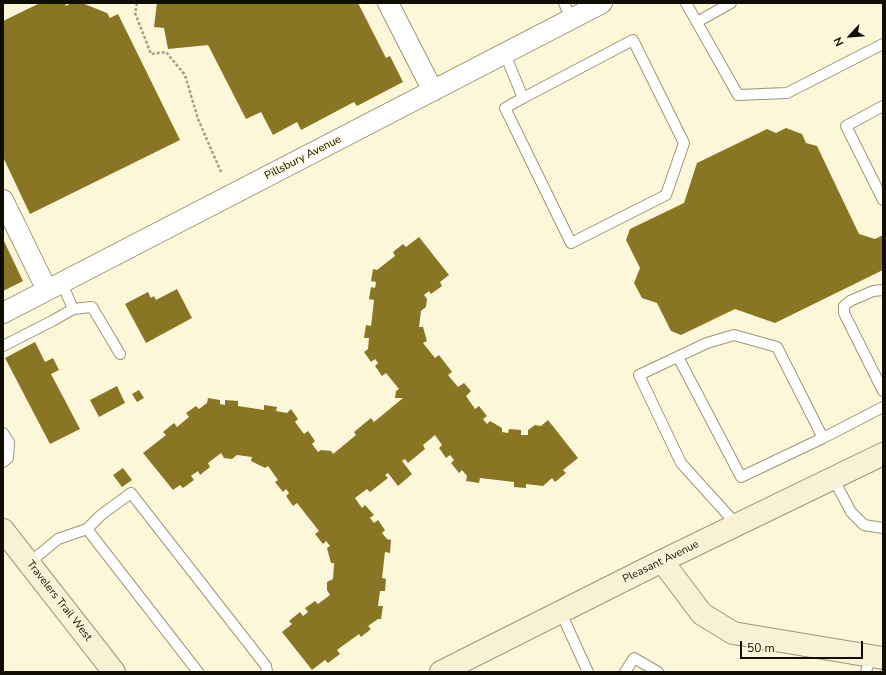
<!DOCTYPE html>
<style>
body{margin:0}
#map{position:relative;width:886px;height:675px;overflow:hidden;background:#fdf7da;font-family:"Nunito Sans",sans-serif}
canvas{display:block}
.frame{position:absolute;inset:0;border:4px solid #100d03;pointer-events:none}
.north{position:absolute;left:830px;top:16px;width:40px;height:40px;-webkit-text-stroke:3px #fdf7da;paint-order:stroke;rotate:244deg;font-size:11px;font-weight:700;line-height:16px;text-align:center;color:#100d03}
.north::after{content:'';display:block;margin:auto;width:14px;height:18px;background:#100d03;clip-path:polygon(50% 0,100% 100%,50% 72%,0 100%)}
.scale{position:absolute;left:740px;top:641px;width:123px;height:18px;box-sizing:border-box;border:2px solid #100d03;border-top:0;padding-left:5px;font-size:12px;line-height:14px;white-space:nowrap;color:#100d03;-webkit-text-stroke:3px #fdf7da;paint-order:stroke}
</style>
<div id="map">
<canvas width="886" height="675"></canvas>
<div class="frame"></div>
<div class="north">N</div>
<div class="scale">50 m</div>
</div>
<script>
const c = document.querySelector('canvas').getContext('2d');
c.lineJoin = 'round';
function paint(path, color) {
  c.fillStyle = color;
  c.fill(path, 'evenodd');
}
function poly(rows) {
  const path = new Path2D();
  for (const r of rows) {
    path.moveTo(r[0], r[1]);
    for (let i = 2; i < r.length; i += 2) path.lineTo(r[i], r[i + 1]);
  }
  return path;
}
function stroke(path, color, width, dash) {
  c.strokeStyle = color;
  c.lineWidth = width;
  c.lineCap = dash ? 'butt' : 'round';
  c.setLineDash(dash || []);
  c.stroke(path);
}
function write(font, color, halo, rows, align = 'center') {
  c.font = font + ' "Nunito Sans",sans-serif';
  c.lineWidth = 3;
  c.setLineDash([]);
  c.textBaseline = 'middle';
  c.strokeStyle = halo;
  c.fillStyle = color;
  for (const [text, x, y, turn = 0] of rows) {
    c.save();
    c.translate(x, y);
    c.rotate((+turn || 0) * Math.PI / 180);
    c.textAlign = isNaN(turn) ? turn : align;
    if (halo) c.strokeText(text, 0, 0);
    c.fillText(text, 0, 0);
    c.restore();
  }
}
const building = poly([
 [40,3,65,3,66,6,71,3,82,3,107,13,110,18,118,14,180,140,30,214,3,157,3,21],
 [157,3,240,3,254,4,263,3,358,3,386,58,390,56,403,82,357,106,354,102,301,130,297,122,273,135,261,112,246,119,208,45,168,49,164,28,154,27],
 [786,128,802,134,806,143,817,146,859,234,875,239,883,235,883,270,775,323,735,309,681,335,671,331,657,303,642,298,634,283,640,268,626,240,630,229,684,203,697,163,767,129,776,133],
 [419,237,449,275,440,282,442,286,431,294,429,291,424,295,427,299,426,307,421,311,419,327,423,327,427,341,423,343,435,358,439,355,452,372,448,375,458,387,464,383,471,391,466,396,475,409,479,406,487,416,483,419,487,424,490,421,502,428,502,432,508,433,509,429,521,430,521,435,528,435,528,430,535,425,541,426,548,420,578,458,563,470,566,473,555,482,552,478,543,486,526,484,526,488,514,487,514,482,480,478,479,483,466,481,467,476,462,470,459,473,451,463,454,460,450,455,446,458,439,448,442,445,435,435,423,445,425,449,408,463,405,459,402,461,412,474,398,486,388,473,385,475,388,478,370,492,367,489,355,498,362,508,365,505,374,515,370,518,374,523,378,520,385,530,382,533,387,539,391,540,390,553,385,552,382,578,386,579,385,591,380,591,378,606,383,606,381,619,378,619,368,626,371,629,361,637,359,634,337,650,340,654,328,663,325,660,312,670,282,632,292,624,289,621,300,612,303,616,308,612,305,608,315,601,318,604,330,595,327,590,327,582,333,579,334,563,331,563,327,548,330,546,326,541,323,544,315,534,319,531,297,503,293,506,286,496,289,493,286,489,283,492,275,482,278,480,268,466,265,468,251,461,252,457,237,455,232,459,224,458,221,453,208,463,210,467,200,475,198,471,191,476,194,480,183,488,180,485,173,490,143,453,166,435,163,432,174,423,177,427,189,417,186,413,196,406,199,409,207,403,208,398,220,400,220,404,225,405,225,400,238,401,238,406,264,410,264,405,277,407,276,411,287,413,291,409,298,419,295,422,304,434,308,431,315,441,312,444,318,452,321,450,331,451,333,454,356,435,354,432,371,418,374,422,403,398,395,398,396,391,399,389,386,373,382,376,375,366,378,363,375,359,371,362,364,352,368,349,369,338,364,338,366,325,371,326,374,300,369,299,371,287,375,288,376,282,371,281,373,269,377,270,395,256,393,252,403,244,406,247],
 [3,239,23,281,3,291],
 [177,289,192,318,146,343,125,304,148,292,151,298,154,296,156,300],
 [35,342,45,362,53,358,59,370,51,374,80,429,50,444,5,358],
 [117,386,125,403,99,417,90,400],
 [139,390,144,398,137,402,132,394],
 [123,468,132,480,122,487,113,475]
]);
const path = poly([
 [137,3,135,13,151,54,166,52,185,75,198,119,221,172]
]);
const lane = poly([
 [564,3,571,19],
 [686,3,738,95,787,93,883,44],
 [697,22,731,3],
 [505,54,523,98,505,108,571,243,666,195,684,143,633,40,523,98],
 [883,106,846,126,883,200],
 [883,290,873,291,850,301,844,306,844,313,883,391],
 [73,309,92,307,120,354],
 [3,346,54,320,73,309,62,283],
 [678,357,741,477,823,438,777,347,734,335,707,343,639,375,681,463,737,525],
 [3,433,9,442,8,458,3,462],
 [823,438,883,407],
 [833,478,851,512,864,525,883,528],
 [87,529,101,515,131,493,266,666,267,672],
 [29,563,58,539,87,529,198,672],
 [561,613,588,672],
 [625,672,634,658,658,672],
 [866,672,870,656]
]);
const street = poly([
 [388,3,433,91],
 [3,200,47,290],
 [3,313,602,3]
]);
const secondary = poly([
 [3,530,114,672],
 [662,561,702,614,733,633,883,658],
 [441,672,662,561,883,454]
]);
const streetNames = [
 ["Pillsbury Avenue",303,158,-27],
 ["Pleasant Avenue",661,562,-26],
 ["Travelers Trail West",59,601,52]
];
paint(building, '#897624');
stroke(lane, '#9e9675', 12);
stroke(street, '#9e9675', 22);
stroke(secondary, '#9e9675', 24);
stroke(path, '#a39e89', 2.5, [3, 2]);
stroke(lane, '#fff', 10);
stroke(street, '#fff', 20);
stroke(secondary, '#f7f1d6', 22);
write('11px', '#100d03', '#fdf7da', streetNames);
</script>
